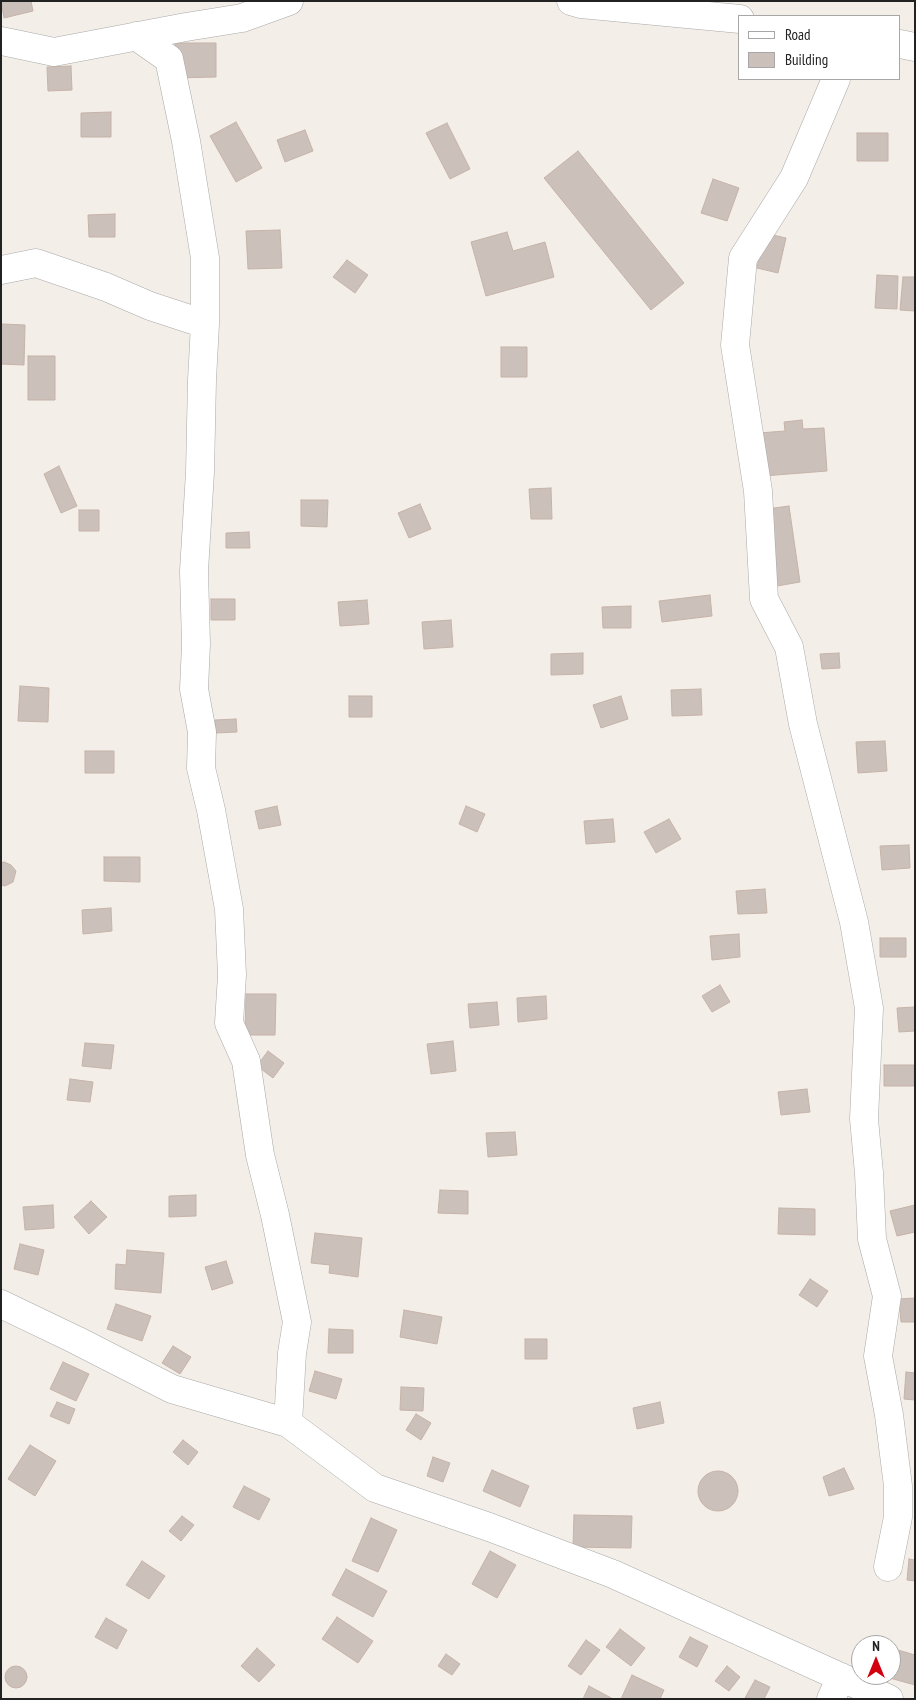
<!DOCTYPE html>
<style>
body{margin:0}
#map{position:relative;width:916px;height:1700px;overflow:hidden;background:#f3eee8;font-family:"PT Sans Narrow",sans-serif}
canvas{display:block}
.frame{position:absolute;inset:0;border:2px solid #222;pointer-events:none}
.legend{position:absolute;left:738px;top:15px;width:162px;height:65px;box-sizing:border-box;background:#fff;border:1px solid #a7a7a7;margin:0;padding:6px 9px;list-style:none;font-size:15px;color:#222}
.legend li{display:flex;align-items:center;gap:10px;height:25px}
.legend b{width:25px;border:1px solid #a7a7a7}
.north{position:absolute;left:851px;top:1635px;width:50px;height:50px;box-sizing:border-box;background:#fff;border:1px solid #a7a7a7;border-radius:50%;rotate:0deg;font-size:14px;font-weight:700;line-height:20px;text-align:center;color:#222}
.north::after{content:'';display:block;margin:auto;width:18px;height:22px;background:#d3000e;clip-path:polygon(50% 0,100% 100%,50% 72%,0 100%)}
</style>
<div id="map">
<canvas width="916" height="1700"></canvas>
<div class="frame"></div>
<ul class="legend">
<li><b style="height:6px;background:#fff"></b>Road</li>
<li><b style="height:14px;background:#cbc0ba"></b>Building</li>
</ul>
<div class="north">N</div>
</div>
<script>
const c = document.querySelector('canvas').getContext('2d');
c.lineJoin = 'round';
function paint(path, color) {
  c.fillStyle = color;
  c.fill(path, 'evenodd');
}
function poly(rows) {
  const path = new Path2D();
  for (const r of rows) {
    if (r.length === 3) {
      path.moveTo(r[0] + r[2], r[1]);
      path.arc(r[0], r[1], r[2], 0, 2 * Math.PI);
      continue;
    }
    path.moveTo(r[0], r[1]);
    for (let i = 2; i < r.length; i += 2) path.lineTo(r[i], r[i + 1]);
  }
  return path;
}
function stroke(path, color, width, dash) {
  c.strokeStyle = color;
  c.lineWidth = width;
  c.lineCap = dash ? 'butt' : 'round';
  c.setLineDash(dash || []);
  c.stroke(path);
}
const building = poly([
 [1,1,31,1,33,11,4,18,1,1],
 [175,43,216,43,216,77,176,78,175,43],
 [71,66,72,90,48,91,47,67,71,66],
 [111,112,111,137,81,137,81,113,111,112],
 [236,122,262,168,236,182,210,136,236,122],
 [447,123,470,169,450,179,426,133,447,123],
 [305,130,313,151,285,162,277,140,305,130],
 [857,133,888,133,888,161,857,161,857,133],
 [578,151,684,283,651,310,544,178,578,151],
 [713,179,739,188,727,221,701,213,713,179],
 [115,214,115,237,89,237,88,215,115,214],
 [280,230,282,268,248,269,246,231,280,230],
 [507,232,513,251,545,242,554,277,486,296,471,242,507,232],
 [764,233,786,238,778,273,757,268,764,233],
 [347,260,368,275,355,293,333,277,347,260],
 [877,275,898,276,897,309,875,308,877,275],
 [903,277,915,277,915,311,900,310,903,277],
 [1,324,25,325,24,365,1,364,1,324],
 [501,347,527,347,527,377,501,377,501,347],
 [28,356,55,356,55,400,28,400,28,356],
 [802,420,803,429,824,428,827,471,763,476,759,433,785,431,784,422,802,420],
 [59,466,77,506,61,513,44,474,59,466],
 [551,488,552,519,531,519,529,489,551,488],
 [301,500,328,500,327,527,301,526,301,500],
 [420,504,431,529,409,538,398,513,420,504],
 [789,506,800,582,777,586,767,509,789,506],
 [79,510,99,510,99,531,79,531,79,510],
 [249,532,250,548,226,548,226,533,249,532],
 [710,595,712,616,662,622,659,601,710,595],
 [211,599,235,599,235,620,211,620,211,599],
 [367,600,369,624,340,626,338,602,367,600],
 [631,606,631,628,603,628,602,607,631,606],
 [451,620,453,647,424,649,422,622,451,620],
 [583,653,583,674,551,675,551,654,583,653],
 [839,653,840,668,822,669,820,654,839,653],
 [20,686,49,688,48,722,18,721,20,686],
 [701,689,702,715,672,716,671,690,701,689],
 [349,696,372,696,372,717,349,717,349,696],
 [621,696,628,719,601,728,593,705,621,696],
 [236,719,237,732,216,733,215,720,236,719],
 [885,741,887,771,858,773,856,742,885,741],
 [85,751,114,751,114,773,85,773,85,751],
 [277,806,281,825,259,829,255,811,277,806],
 [466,806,485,814,477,832,459,824,466,806],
 [613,819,615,842,586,844,584,821,613,819],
 [669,819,681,839,656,853,644,832,669,819],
 [909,845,910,868,882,870,880,846,909,845],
 [104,857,140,857,140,882,104,881,104,857],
 [4,862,11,865,16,871,13,882,5,886,1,885,1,863,4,862],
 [765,889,767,913,738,914,736,891,765,889],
 [111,908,112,931,83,934,82,910,111,908],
 [739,934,740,957,712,960,710,936,739,934],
 [880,938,906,938,906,957,880,957,880,938],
 [720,985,730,1002,712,1012,702,996,720,985],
 [246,994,276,994,275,1035,245,1035,246,994],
 [546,996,547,1019,518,1022,517,998,546,996],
 [497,1002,499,1025,470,1028,468,1004,497,1002],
 [915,1007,915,1031,899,1032,897,1008,915,1007],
 [453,1041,456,1071,431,1074,427,1044,453,1041],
 [85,1043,114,1045,111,1069,82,1066,85,1043],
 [268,1051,284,1063,273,1078,257,1066,268,1051],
 [884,1065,914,1065,914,1086,884,1086,884,1065],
 [70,1079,93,1082,90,1102,67,1100,70,1079],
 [807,1089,810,1112,781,1115,778,1092,807,1089],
 [515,1132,517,1155,488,1157,486,1133,515,1132],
 [440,1190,468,1191,468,1214,438,1213,440,1190],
 [196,1195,196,1216,169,1217,169,1196,196,1195],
 [91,1201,107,1217,89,1234,74,1217,91,1201],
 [53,1205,54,1228,25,1230,23,1207,53,1205],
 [915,1205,915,1232,897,1236,890,1211,915,1205],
 [779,1208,815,1209,815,1235,778,1234,779,1208],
 [315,1233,362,1238,358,1277,329,1273,330,1265,311,1263,315,1233],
 [20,1244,44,1250,38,1275,14,1269,20,1244],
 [127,1250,164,1253,161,1293,115,1289,116,1264,126,1265,127,1250],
 [226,1261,233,1283,212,1290,205,1267,226,1261],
 [810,1279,828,1291,817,1307,799,1295,810,1279],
 [915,1298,915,1322,901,1322,899,1299,915,1298],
 [116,1304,151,1316,142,1341,107,1329,116,1304],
 [404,1310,442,1317,437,1344,400,1337,404,1310],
 [329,1329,353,1330,353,1353,328,1353,329,1329],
 [525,1339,547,1339,547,1359,525,1359,525,1339],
 [173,1346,191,1357,180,1374,162,1363,173,1346],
 [63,1362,89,1374,76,1401,50,1389,63,1362],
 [315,1371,342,1379,336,1399,309,1391,315,1371],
 [906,1372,915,1373,915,1400,904,1399,906,1372],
 [401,1387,424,1388,423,1411,400,1410,401,1387],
 [57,1402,75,1409,69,1424,50,1416,57,1402],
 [660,1402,664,1423,637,1429,633,1408,660,1402],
 [416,1414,431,1423,421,1440,406,1430,416,1414],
 [183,1440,198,1452,188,1465,173,1452,183,1440],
 [30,1445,56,1461,35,1496,8,1479,30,1445],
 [433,1457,450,1463,443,1482,427,1476,433,1457],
 [844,1468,854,1489,829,1496,823,1477,844,1468],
 [492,1470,529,1486,520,1507,483,1491,492,1470],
 [718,1491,20],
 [244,1486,270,1499,259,1520,233,1507,244,1486],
 [574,1515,632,1516,631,1548,573,1547,574,1515],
 [182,1516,194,1525,181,1541,169,1531,182,1516],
 [371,1518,397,1530,378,1572,352,1561,371,1518],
 [490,1551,516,1565,497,1598,472,1584,490,1551],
 [909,1559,915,1560,915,1581,907,1580,909,1559],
 [142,1561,165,1576,149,1599,126,1585,142,1561],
 [346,1569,387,1591,373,1617,332,1595,346,1569],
 [337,1617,373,1641,358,1663,322,1639,337,1617],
 [106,1618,127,1630,117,1649,95,1637,106,1618],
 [620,1629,645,1648,631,1666,606,1647,620,1629],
 [690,1637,708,1646,697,1667,679,1657,690,1637],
 [586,1640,600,1650,581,1675,568,1666,586,1640],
 [257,1648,275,1665,259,1682,241,1666,257,1648],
 [891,1648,915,1655,915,1685,879,1675,891,1675,891,1648],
 [446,1654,460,1664,452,1675,438,1666,446,1654],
 [16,1677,11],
 [727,1666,740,1677,729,1691,715,1681,727,1666],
 [632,1675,664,1690,660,1699,621,1699,632,1675],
 [755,1680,770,1687,764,1699,745,1698,755,1680],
 [589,1686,613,1699,583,1699,589,1686]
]);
const street = poly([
 [571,1,581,4,740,19],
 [136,36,169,59,186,141,205,258,205,324,202,380,200,472,194,571,196,644,194,689,202,732,201,768,211,810,229,909,232,975,229,1023,246,1061,260,1155,275,1215,297,1322,292,1353,288,1423],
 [1,41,54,52,186,27,242,18,289,1],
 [900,44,915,47],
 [836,79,794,178,743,258,735,345,758,491,764,599,789,647,803,724,854,922,869,1008,864,1119,869,1173,872,1239,887,1296,878,1356,889,1415,898,1486,898,1517,888,1567],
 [1,270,36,263,106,287,150,306,205,324],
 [1,1304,76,1340,172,1389,288,1423,375,1488,489,1527,613,1574,889,1699],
 [831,1699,841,1677]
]);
paint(building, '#cbc0ba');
stroke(building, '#c6b3a8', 1);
stroke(street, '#a9a9a9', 29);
stroke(street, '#fff', 28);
</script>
